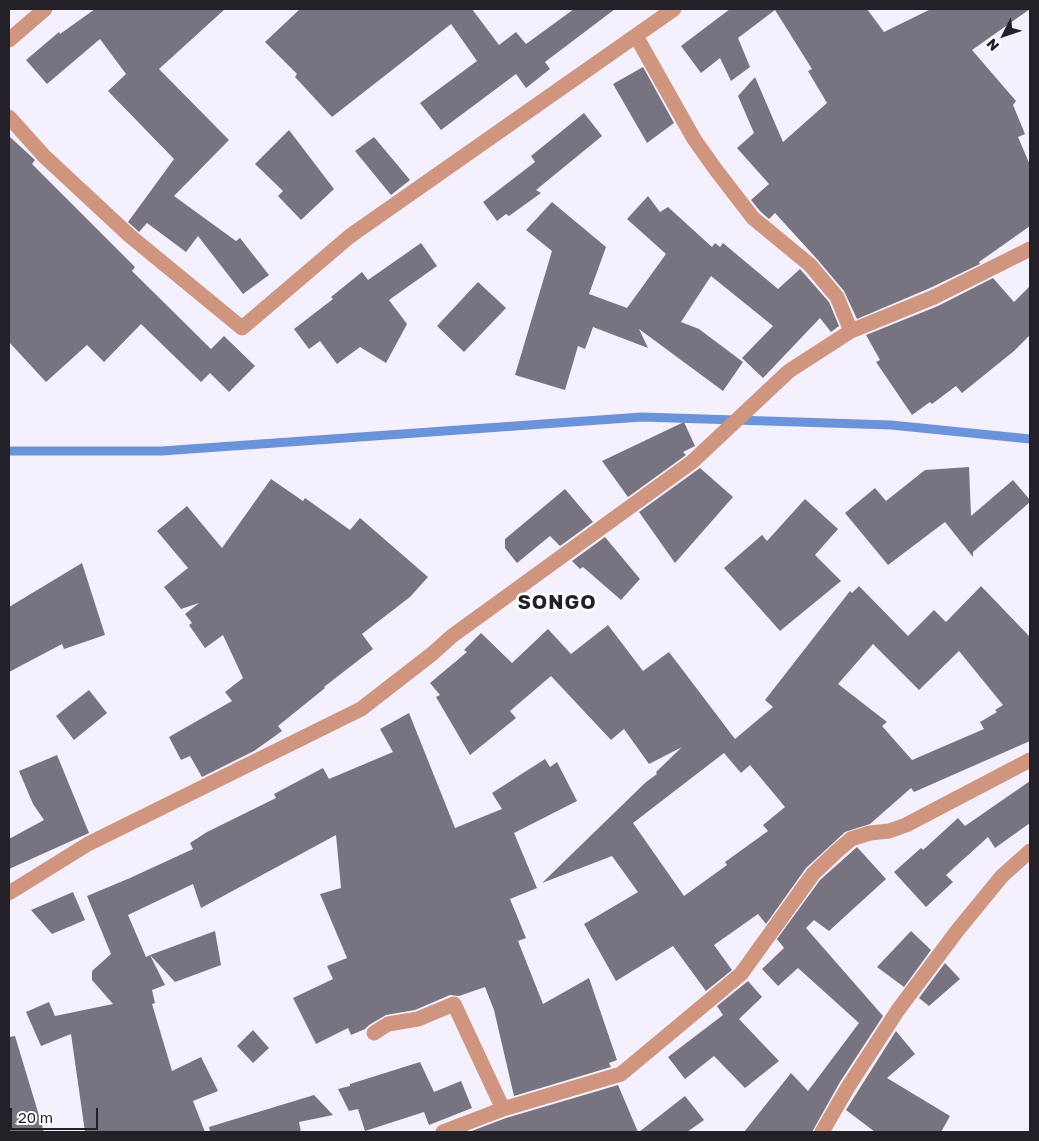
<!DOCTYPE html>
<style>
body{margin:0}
#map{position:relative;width:1039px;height:1141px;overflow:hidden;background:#f4f0fd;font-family:"Golos Text",sans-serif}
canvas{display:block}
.frame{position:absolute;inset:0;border:10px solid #232127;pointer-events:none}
.north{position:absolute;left:979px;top:10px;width:50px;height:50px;-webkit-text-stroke:4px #fff;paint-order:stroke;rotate:229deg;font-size:14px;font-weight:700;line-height:20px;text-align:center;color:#232127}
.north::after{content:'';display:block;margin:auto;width:18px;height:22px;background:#232127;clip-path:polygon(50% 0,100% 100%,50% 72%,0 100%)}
.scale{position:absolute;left:10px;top:1108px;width:88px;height:22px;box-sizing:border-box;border:2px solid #232127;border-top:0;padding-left:6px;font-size:15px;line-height:18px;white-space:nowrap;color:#232127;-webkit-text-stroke:4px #fff;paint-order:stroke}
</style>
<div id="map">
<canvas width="1039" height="1141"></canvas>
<div class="frame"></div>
<div class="north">N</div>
<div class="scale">20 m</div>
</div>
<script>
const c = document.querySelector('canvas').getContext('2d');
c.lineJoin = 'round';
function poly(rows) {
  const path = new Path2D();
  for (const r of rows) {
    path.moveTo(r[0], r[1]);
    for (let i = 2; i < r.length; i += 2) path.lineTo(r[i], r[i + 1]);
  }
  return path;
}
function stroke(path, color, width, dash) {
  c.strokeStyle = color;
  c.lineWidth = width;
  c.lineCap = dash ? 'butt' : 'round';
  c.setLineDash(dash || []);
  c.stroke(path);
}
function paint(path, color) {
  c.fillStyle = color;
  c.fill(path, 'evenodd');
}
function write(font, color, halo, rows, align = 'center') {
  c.font = font + ' "Golos Text",sans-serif';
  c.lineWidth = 5;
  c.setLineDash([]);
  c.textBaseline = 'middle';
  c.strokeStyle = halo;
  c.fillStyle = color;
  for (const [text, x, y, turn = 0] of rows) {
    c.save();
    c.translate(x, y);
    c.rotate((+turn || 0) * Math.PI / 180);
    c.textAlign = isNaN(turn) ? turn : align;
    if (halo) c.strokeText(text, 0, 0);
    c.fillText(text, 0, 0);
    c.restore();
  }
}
const stream = poly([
 [9,451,162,451,642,417,891,425,1030,439]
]);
const building = poly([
 [95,9,225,9,159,69,229,140,174,196,236,241,240,238,269,275,243,294,198,236,186,252,147,223,139,232,128,222,174,159,108,91,126,74,100,39,47,84,26,60,59,32,60,34],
 [300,9,472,9,499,45,516,32,526,44,574,9,615,9,545,62,550,69,526,88,516,74,441,130,420,103,477,61,451,24,332,117,295,77,297,74,265,42],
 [730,9,867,9,884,32,931,9,1030,9,972,50,1016,101,1013,105,1025,134,1018,137,1030,165,1030,226,979,262,980,264,930,288,857,319,844,291,817,259,775,213,769,219,760,211,751,200,769,184,737,148,754,133,738,96,755,77,783,142,827,103,808,71,812,69,775,10,738,38,750,67,731,81,720,58,701,73,681,46],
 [643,67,674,123,647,143,613,84],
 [584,113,602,136,536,190,541,193,509,216,506,214,497,221,483,202,535,162,531,156],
 [289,130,334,189,301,220,278,196,283,191,255,164],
 [9,136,35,160,32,164,135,267,132,271,211,349,224,336,255,366,229,392,210,373,201,382,141,324,104,362,87,345,46,382,9,342],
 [374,137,410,180,391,195,355,151],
 [648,196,660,212,668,207,712,247,715,243,720,247,723,243,778,289,800,269,829,302,839,326,831,332,820,318,763,378,742,358,773,326,711,276,681,322,699,329,743,362,723,391,639,329,648,348,593,327,585,349,578,346,565,390,515,375,552,251,526,230,552,202,606,247,589,294,627,308,666,254,627,219],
 [421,243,437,266,389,300,407,324,386,363,360,347,337,364,320,341,309,349,294,329,333,299,331,297,362,272,368,280],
 [993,278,1014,302,1030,286,1030,335,1014,351,962,393,956,386,932,404,930,402,912,415,876,362,880,360,866,335,938,306],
 [478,282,506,308,464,352,437,326],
 [684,422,695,446,683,452,686,455,628,497,602,461],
 [969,467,971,516,1013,480,1030,500,1030,502,973,552,973,557,945,522,888,565,845,513,875,488,886,501,925,470],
 [700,468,733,497,675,563,639,512],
 [271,479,303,501,305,498,350,530,360,518,428,577,410,597,362,634,373,649,324,687,325,688,278,726,282,731,254,751,202,777,190,756,181,760,169,737,232,701,225,692,243,678,223,635,205,648,189,625,192,623,185,614,199,603,181,609,164,587,188,568,157,531,187,506,222,548],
 [565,489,593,522,560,546,550,536,517,563,505,548,505,539],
 [805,499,838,529,815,555,841,581,780,631,724,568,762,535,767,541],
 [605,537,640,579,621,600,583,567,580,569,572,561],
 [82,563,105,635,64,649,62,644,9,672,9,607],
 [859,586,908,636,934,610,946,622,981,586,1030,637,1030,741,914,792,911,788,870,824,845,832,806,868,766,924,758,914,714,945,732,970,706,991,673,946,616,981,584,924,638,892,612,856,542,883,646,782,657,774,656,772,682,747,649,764,624,729,611,740,551,676,510,711,516,718,470,755,436,697,440,695,430,683,467,652,464,650,481,633,512,663,548,629,571,654,608,625,643,671,669,652,735,739,773,707,765,700,850,591,852,593],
 [873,644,919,690,959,651,1003,705,995,710,997,712,980,722,984,729,912,760,882,726,887,722,838,684],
 [724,753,741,773,750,765,785,807,763,825,768,831,725,862,727,865,684,896,633,823],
 [89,690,107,713,74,740,56,716],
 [409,713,455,828,502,809,492,793,545,759,550,767,557,762,577,801,514,833,537,888,510,899,526,938,518,941,543,1004,589,978,617,1060,609,1063,611,1067,514,1096,494,1010,485,987,459,996,450,995,415,1010,386,1015,369,1025,365,1029,351,1035,348,1028,316,1044,293,998,333,979,327,966,347,958,320,894,341,888,336,835,201,908,193,884,128,915,146,957,150,955,165,985,152,990,155,1003,152,1004,172,1071,201,1057,218,1091,193,1101,205,1132,85,1132,71,1034,41,1046,26,1012,49,1002,55,1016,113,1004,92,980,92,971,111,954,87,896,130,878,193,849,190,843,207,832,276,798,274,794,323,768,329,779,393,752,380,729],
 [57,755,89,833,9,869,9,839,44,820,33,804,19,771],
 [1030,781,1030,823,995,848,988,837,946,875,953,882,926,907,894,872,921,848,923,850,958,818,965,826],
 [857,847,886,879,829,931,814,920,806,928,883,1016,840,1082,812,1132,744,1132,791,1073,808,1091,859,1023,798,968,778,986,762,969,784,948,777,939,820,880],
 [73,892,85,920,52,934,31,910],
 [215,931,221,965,175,982,150,955],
 [911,931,931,950,904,987,877,967],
 [945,963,960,979,929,1006,919,998],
 [748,981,762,997,739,1019,779,1061,745,1088,714,1056,685,1079,668,1057,723,1015,717,1006],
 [253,1030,269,1048,253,1063,237,1046],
 [896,1031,915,1054,887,1078,950,1116,941,1132,875,1132,846,1110],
 [15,1036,44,1132,9,1132,9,1037],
 [420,1062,434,1092,461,1081,472,1108,429,1125,424,1112,365,1131,358,1109,349,1111,338,1089,350,1086,350,1084],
 [618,1085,638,1132,469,1132,506,1118],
 [314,1095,333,1115,299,1122,301,1132,210,1132,209,1127],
 [685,1096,704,1120,687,1132,639,1132]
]);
const minor = poly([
 [636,36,694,139,716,170,753,218,810,265,837,297,851,331],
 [9,40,45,9],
 [9,117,44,156,130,236,242,328,350,236,674,9],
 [9,893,88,844,361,709,432,654,452,636,692,462,789,371,851,331,934,297,1030,249],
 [374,1033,388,1024,418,1019,454,1004,503,1109],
 [443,1132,503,1109,621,1074,741,974,813,874,836,852,851,839,870,833,889,831,906,825,1030,760],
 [822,1132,848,1087,898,1010,957,931,1002,876,1030,851]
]);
const districtNames = [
 ["SONGO",557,603]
];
stroke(stream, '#6a93d9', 9);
paint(building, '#777381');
stroke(minor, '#d0957f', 15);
c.letterSpacing = '1px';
write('bold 20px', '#232127', '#fff', districtNames);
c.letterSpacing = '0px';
</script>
